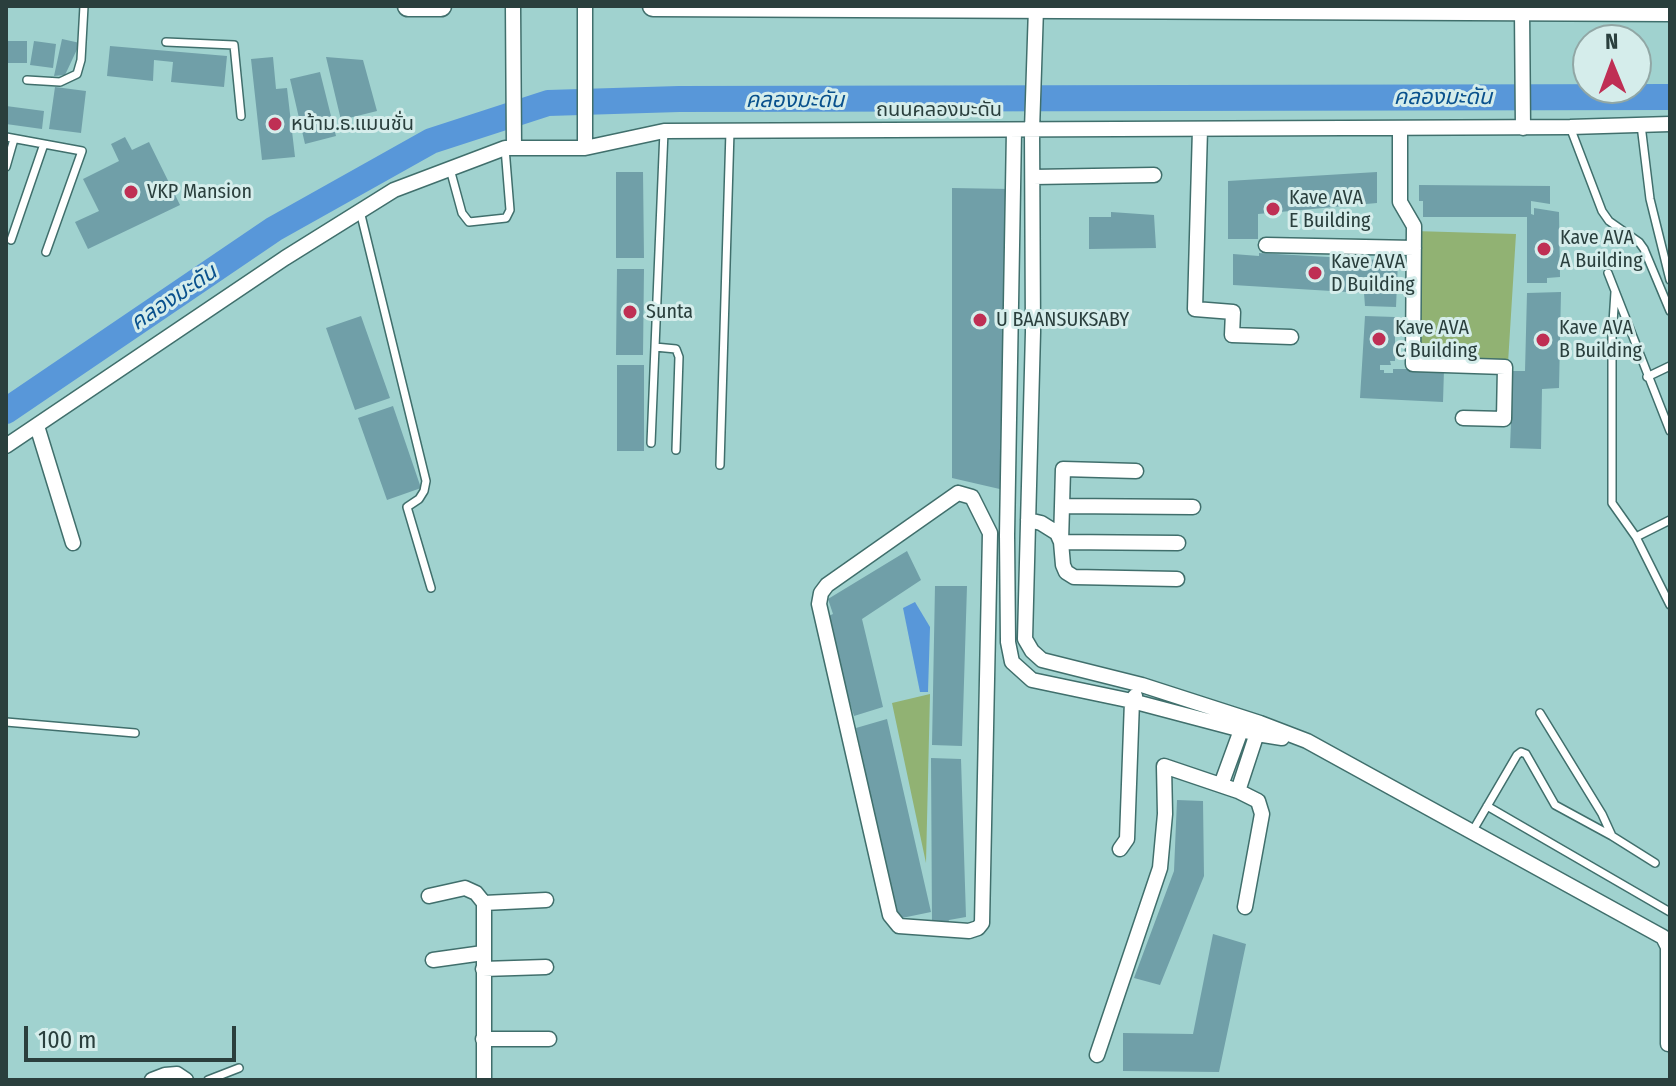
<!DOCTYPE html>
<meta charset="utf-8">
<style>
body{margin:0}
#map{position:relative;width:1676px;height:1086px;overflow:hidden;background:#a0d2cf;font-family:"Fira Sans Condensed",sans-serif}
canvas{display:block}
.frame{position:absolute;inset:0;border:8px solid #2a3f3d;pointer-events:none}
.north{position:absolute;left:1572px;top:24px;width:80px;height:80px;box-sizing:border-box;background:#d5edeb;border:2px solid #91a7a5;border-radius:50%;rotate:359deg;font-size:22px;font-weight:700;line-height:32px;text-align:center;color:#2a3f3d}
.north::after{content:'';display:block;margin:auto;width:28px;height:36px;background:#bf2f54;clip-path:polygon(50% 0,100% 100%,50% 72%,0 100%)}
.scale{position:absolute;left:24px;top:1026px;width:212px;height:36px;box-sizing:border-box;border:4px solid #2a3f3d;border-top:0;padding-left:10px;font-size:24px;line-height:28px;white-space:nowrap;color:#2a3f3d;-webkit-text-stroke:6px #d5edeb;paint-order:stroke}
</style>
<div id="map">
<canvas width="1676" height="1086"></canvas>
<div class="frame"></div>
<div class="north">N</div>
<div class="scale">100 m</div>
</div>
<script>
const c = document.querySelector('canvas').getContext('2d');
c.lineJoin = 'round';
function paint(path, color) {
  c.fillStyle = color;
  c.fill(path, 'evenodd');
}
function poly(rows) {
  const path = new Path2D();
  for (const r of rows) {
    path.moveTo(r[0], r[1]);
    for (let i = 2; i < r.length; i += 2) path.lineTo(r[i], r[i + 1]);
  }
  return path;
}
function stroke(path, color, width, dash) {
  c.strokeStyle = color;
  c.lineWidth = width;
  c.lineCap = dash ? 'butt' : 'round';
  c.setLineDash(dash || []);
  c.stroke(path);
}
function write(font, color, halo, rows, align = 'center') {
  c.font = font + ' "Fira Sans Condensed","Noto Sans Thai",sans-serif';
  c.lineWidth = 6;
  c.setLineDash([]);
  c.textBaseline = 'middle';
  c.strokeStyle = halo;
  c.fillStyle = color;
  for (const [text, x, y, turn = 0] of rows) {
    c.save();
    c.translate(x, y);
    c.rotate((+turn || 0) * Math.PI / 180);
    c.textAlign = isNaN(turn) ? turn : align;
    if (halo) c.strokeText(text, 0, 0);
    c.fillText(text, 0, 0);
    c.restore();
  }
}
const green = poly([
 [1414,231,1516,234,1508,363,1409,360],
 [930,694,926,863,892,703]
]);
const water = poly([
 [915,602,930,627,928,692,920,692,903,608]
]);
const river = poly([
 [6,411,274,229,431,141,548,103,679,99,1670,97]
]);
const building = poly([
 [62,39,80,43,65,75,54,76],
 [7,41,27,41,27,63,6,63],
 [34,41,56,44,53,68,30,65],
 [110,46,227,56,224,87,171,82,173,62,154,60,153,81,107,76],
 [273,57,276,89,287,88,295,157,262,160,251,59],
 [326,57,363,60,377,111,341,120],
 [320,72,336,136,305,144,290,79],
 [55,87,86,91,81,133,49,129],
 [6,106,44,111,42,129,6,124],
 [125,137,132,150,149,142,180,205,88,249,75,222,99,211,83,179,119,161,111,144],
 [616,172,643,172,644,258,616,258],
 [1377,172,1377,203,1258,214,1258,239,1228,239,1228,181],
 [1419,185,1550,186,1550,204,1531,201,1531,214,1534,215,1534,208,1559,212,1560,277,1547,278,1547,283,1527,283,1527,217,1423,217,1423,201,1419,201],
 [952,188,1010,189,1004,490,952,478],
 [1111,212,1154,215,1156,248,1089,249,1089,217,1111,217],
 [1259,253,1398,261,1396,307,1365,306,1364,293,1233,285,1233,254,1259,256],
 [617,269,644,269,643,355,616,355],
 [1561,292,1559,388,1542,389,1541,449,1510,448,1513,371,1525,371,1527,293],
 [361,316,390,398,355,410,326,328],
 [1365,316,1395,317,1395,361,1390,361,1391,365,1380,365,1380,370,1384,370,1384,373,1393,373,1393,369,1444,369,1443,402,1360,398],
 [617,365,644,365,644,451,617,451],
 [393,406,421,488,387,500,358,418],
 [907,551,921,580,862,619,883,707,854,716,824,618,833,614,828,599],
 [935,586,967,586,962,746,932,745],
 [887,719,931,912,897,919,856,728],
 [931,758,961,759,966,917,949,920,947,926,932,925],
 [1177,800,1203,801,1204,876,1160,985,1134,978,1174,871],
 [1213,934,1246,944,1219,1072,1123,1071,1123,1033,1193,1034]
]);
const lane = poly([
 [166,42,234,45,241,116],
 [27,80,60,82,77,74,81,60,84,6],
 [1641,125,1650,199,1670,280],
 [1570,127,1602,211,1609,221,1639,242,1644,249,1670,311],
 [6,137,82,151,46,252],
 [6,167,14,139],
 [450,169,462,213,469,222,506,218,510,210,505,148],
 [360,211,426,481,424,491,419,499,407,507,431,588],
 [11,240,44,144],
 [1608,273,1670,431],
 [1615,292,1612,338,1612,503,1636,537,1670,605],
 [655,347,676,349,679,357,676,450],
 [1647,377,1670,366],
 [651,443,664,131],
 [720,465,730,131],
 [1636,537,1670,520],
 [1540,713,1602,814,1612,836,1655,863],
 [6,722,135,733],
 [1487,806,1670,912],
 [1472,832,1517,755,1521,752,1526,754,1555,805,1612,836],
 [208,1080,239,1068]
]);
const street = poly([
 [513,6,514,148],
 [585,6,585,148],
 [1036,8,1032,130,1033,332,1025,639,1032,651,1042,660,1142,685,1260,723,1307,741,1663,937,1668,947,1668,1044],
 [1522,10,1523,128],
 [1400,128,1400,202,1414,226,1413,364,1505,367,1504,419,1463,418],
 [1200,129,1195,309,1233,312,1232,335,1291,337],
 [1014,130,1007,535,1008,642,1012,662,1032,680,1132,701,1257,734,1282,738],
 [1033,177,1154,175],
 [1266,245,1414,248],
 [37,426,73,543],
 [6,446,285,258,394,190,505,148,585,148,664,131,1570,127,1670,124],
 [958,493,972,497,990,533,982,923,978,928,969,931,899,926,890,915,819,604,821,593,827,585,958,493],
 [1062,506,1063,469,1136,471],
 [1028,520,1041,523,1057,533,1061,542,1063,565,1066,572,1074,577,1177,579],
 [1178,543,1061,542,1062,506,1193,507],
 [1221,785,1244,722],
 [1238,791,1259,727],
 [1120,849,1127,839,1132,701,1135,696],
 [429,896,465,888,476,893,484,903,484,1080],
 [484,903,546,900],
 [433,960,483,953],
 [483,969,546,967],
 [483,1039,549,1039],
 [1097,1055,1160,868,1165,814,1164,766,1238,791,1258,801,1262,814,1245,907],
 [152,1080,165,1075,177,1074,186,1080]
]);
const secondary = poly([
 [408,6,441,6],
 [653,6,1670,11]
]);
const markers = [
 [275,124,8,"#bf2f54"],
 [131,192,8,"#bf2f54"],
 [1273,209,8,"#bf2f54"],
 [1544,249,8,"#bf2f54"],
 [1315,273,8,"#bf2f54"],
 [630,312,8,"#bf2f54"],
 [980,320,8,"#bf2f54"],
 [1379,339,8,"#bf2f54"],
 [1543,340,8,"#bf2f54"]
];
const streetNames = [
 ["ถนนคลองมะดัน",939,110]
];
const poiNames = [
 ["หน้าม.ธ.แมนชั่น",291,124],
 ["VKP Mansion",147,192],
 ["Kave AVA",1289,198],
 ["E Building",1289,221],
 ["Kave AVA",1560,238],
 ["A Building",1560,261],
 ["Kave AVA",1331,262],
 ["D Building",1331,285],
 ["Sunta",646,312],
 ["U BAANSUKSABY",996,320],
 ["Kave AVA",1395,328],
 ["C Building",1395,351],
 ["Kave AVA",1559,328],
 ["B Building",1559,351]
];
const waterNames = [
 ["คลองมะดัน",1443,98],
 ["คลองมะดัน",795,101],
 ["คลองมะดัน",174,298,-34]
];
paint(green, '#91b273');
paint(water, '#5897d9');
stroke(river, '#5897d9', 26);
paint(building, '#709fa8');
stroke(lane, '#406f6c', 10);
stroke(street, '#406f6c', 17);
stroke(secondary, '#406f6c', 23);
stroke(lane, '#fff', 7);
stroke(street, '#fff', 14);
stroke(secondary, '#fff', 20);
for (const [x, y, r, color] of markers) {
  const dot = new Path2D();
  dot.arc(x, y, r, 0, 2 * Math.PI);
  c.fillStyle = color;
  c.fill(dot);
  stroke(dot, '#d5edeb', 3);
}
write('20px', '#2a3f3d', '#d5edeb', streetNames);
write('20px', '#2a3f3d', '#d5edeb', poiNames, 'left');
write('italic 22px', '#09518d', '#d5edeb', waterNames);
</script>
